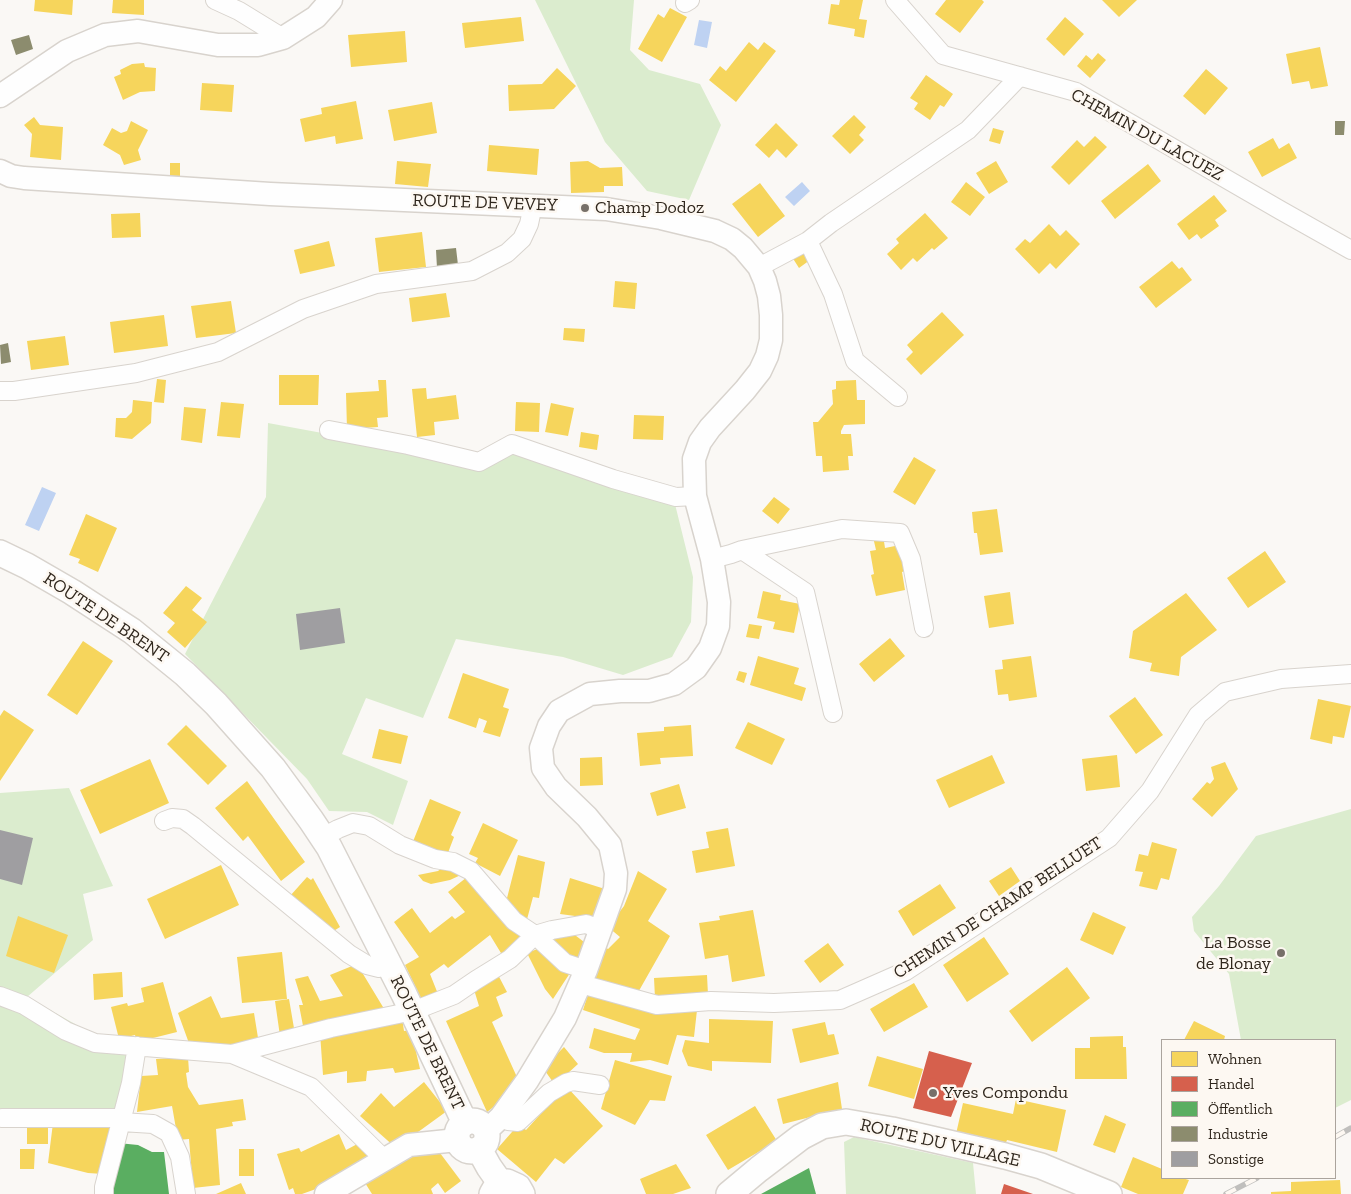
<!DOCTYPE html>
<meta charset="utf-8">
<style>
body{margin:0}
#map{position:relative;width:1351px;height:1194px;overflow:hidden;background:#faf8f5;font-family:"Zilla Slab",serif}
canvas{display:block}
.legend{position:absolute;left:1161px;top:1039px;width:175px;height:140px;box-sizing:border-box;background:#fdf8f2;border:1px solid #aba49d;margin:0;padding:6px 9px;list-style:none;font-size:15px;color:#30271d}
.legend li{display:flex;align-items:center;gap:10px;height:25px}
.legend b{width:25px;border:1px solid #aba49d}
</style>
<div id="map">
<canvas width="1351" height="1194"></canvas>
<ul class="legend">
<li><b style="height:14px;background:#f6d55c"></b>Wohnen</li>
<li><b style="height:14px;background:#d6604d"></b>Handel</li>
<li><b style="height:14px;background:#5aae61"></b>Öffentlich</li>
<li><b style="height:14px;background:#8c8c6e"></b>Industrie</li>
<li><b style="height:14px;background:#9f9ea1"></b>Sonstige</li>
</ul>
</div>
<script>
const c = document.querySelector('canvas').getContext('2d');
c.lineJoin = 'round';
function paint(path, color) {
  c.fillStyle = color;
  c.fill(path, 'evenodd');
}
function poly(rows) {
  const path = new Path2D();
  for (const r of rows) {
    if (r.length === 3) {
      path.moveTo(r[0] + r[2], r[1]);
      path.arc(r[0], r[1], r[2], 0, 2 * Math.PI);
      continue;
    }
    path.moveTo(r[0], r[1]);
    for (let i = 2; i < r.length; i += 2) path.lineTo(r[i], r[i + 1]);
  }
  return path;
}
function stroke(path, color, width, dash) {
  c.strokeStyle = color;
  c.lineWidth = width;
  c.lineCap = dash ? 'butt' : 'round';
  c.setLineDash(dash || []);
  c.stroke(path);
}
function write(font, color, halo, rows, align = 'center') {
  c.font = font + ' "Zilla Slab",serif';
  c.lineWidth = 5;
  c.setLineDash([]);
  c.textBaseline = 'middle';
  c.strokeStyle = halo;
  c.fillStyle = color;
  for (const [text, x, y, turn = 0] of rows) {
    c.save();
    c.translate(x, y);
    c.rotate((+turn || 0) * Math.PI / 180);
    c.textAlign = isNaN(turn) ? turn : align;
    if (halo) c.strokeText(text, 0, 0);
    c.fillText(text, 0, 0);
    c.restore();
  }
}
const green = poly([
 [535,0,634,0,630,50,649,70,700,84,721,125,689,200,647,191,605,142],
 [268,423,474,461,498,447,672,492,693,577,691,622,672,657,623,675,563,657,456,639,423,718,366,698,342,754,408,781,393,825,367,812,329,811,307,779,185,654,266,497],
 [69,788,113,886,83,894,93,940,27,997,91,1033,143,1053,131,1114,0,1115,0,793],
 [1351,809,1351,1100,1335,1108,1335,1040,1241,1040,1229,974,1194,931,1192,917,1219,886,1256,836],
 [854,1137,973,1163,976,1194,846,1194,844,1142]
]);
const water = poly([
 [699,20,712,22,707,48,694,45],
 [802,182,810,191,794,206,785,197],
 [42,487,56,493,39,531,25,525]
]);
const homes = poly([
 [35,0,73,0,72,15,34,11],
 [113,0,144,0,144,15,112,13],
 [840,0,863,0,859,19,867,20,864,38,854,36,855,29,828,24,831,4,839,5],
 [946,0,982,0,984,2,960,33,935,14],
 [1102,0,1137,0,1119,17],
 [670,8,687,17,662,62,638,49,658,14,664,18],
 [521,17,524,41,465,48,462,23],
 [1065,17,1084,34,1064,56,1046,39],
 [405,31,407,62,351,67,348,35],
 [749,42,758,50,764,42,776,51,736,102,709,80,720,66,726,71],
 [1320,47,1328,86,1311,89,1309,81,1292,84,1286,54],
 [1098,53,1106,60,1090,78,1077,66,1086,55,1092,60],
 [144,63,145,67,156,68,155,91,140,92,123,100,114,77,121,74,120,70,132,64],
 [557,68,576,86,554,109,509,111,508,85,542,84],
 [1206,69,1228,88,1205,115,1183,96],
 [926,75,953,94,944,107,940,105,930,120,914,109,918,103,910,98],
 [202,83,234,85,232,112,200,110],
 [356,101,363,139,336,144,335,136,305,142,300,119,322,114,321,108],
 [432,102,437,133,394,141,388,110],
 [854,115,866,127,859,135,864,140,850,154,832,136],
 [34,117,40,125,63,127,61,160,30,157,32,134,24,125],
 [131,121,148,130,138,150,141,160,124,165,120,155,103,145,112,128,121,133,127,131],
 [776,123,798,145,786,158,777,149,769,158,755,145],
 [993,128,1004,131,1000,144,989,141],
 [1095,136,1107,147,1069,185,1051,167,1077,140,1084,147],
 [1273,138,1279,149,1289,143,1297,158,1262,177,1248,152],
 [489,145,539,149,537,175,487,171],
 [397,161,431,164,428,187,395,184],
 [588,161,600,168,622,167,623,186,604,186,604,192,571,193,570,162],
 [996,161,1008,182,989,194,976,173],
 [170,163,180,163,180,176,170,176],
 [1148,164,1161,181,1115,219,1101,201],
 [966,182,985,197,970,216,951,202],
 [760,183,785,216,758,237,732,204],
 [1214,195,1227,211,1215,220,1219,226,1201,239,1197,234,1189,240,1177,224],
 [140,213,141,237,112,238,111,214],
 [925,213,948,238,934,250,932,248,917,262,913,258,901,270,887,254,899,243,896,239],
 [1049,224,1060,236,1066,230,1080,244,1056,269,1050,263,1039,274,1015,249,1025,239,1030,243],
 [422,232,426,267,379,272,375,238],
 [329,241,335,266,300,274,294,250],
 [803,249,810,260,799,268,792,257],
 [1172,261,1179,269,1182,267,1192,280,1156,308,1139,287],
 [615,281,637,283,635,309,613,307],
 [446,293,450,317,412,322,409,298],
 [231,301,236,333,196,338,191,306],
 [942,312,964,335,921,375,906,359,913,352,907,345],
 [164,315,168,346,114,353,110,322],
 [564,328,585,329,584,342,563,340],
 [65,336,69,365,31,370,27,341],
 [279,375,319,375,318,405,279,405],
 [157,379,166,380,164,403,154,402],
 [378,380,386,380,388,417,377,418,378,427,347,429,346,393,379,391],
 [856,380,857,400,865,400,865,424,844,425,841,431,841,434,851,434,853,456,848,456,849,470,823,472,822,456,816,456,813,422,818,422,833,404,832,390,836,389,836,381],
 [426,388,427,399,456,395,459,419,434,422,435,435,417,437,412,389],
 [133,400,152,402,151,423,132,439,115,437,116,418,126,418,132,412],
 [221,402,244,404,240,438,217,436],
 [516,402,540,403,539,432,515,431],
 [551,403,574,408,568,436,545,432],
 [184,407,206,409,202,443,181,440],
 [634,415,664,416,663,440,633,439],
 [581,432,599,435,597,450,579,447],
 [914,457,936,470,915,505,893,492],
 [774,497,790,509,778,524,762,511],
 [997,509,1003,552,980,555,977,533,974,533,972,512],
 [86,514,117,528,98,572,78,563,80,559,69,555],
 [883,535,885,548,900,545,905,571,902,572,905,590,876,596,871,575,874,574,870,551,876,550,873,537],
 [1265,551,1286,582,1248,608,1227,578],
 [186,586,202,598,192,610,207,622,185,648,167,632,175,623,163,613],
 [763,591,781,595,780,600,800,604,794,633,773,629,775,622,757,618],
 [1010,592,1014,624,989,628,984,596],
 [1186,593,1217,630,1181,657,1179,676,1150,671,1152,663,1129,658,1133,631],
 [749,624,762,626,759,639,746,637],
 [890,638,905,656,874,682,859,664],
 [83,641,113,661,77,715,47,695],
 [758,656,799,668,794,684,806,688,802,701,750,685],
 [1031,656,1037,697,1009,701,1008,694,998,695,995,670,1003,669,1002,660],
 [739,671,747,673,744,683,736,680],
 [463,673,509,689,503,707,509,709,500,737,483,732,487,721,479,718,476,728,448,718],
 [1135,697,1163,735,1136,754,1109,716],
 [1318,699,1351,706,1344,738,1333,736,1332,744,1310,739],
 [4,710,34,730,0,781,0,716],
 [748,722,785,739,772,765,735,748],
 [186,725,227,766,208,785,167,744],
 [691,725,693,756,660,758,661,764,640,766,637,733,664,731,664,727],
 [379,729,408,736,401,764,372,758],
 [992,755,1005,783,949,808,936,780],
 [1117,755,1120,787,1086,791,1082,759],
 [602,757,603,785,580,786,580,758],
 [150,759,169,803,100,834,80,790],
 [1225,762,1238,789,1212,817,1192,799,1207,782,1210,784,1214,779,1211,767],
 [247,781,305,862,281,881,248,836,243,841,215,808],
 [679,784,686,808,657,816,650,793],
 [430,799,461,812,451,835,454,837,446,858,412,844],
 [483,823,518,840,500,876,475,863,478,858,469,854],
 [728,828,735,866,696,873,692,851,709,848,706,832],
 [1152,842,1177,849,1169,880,1161,878,1157,890,1139,886,1143,872,1135,871,1139,854,1148,856],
 [518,855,545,862,539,898,533,897,526,923,506,902],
 [221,865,239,905,165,939,147,899],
 [443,867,463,874,450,880,431,884,423,881,418,875,438,871],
 [1011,867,1020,881,999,896,989,881],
 [638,871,667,889,648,921,670,936,636,996,589,979,602,945,608,949,620,937,608,927,624,906],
 [471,874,528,935,504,958,490,935,448,968,444,964,430,974,438,994,423,1003,405,965,419,957,394,922,412,908,430,933,452,916,455,919,465,912,448,892],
 [307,877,311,880,313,878,340,927,332,932,290,896],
 [570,878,605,889,598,919,560,914],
 [940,884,956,908,913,936,898,911],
 [753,910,765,976,732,982,728,955,705,959,699,923,720,920,719,916],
 [1093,912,1126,927,1113,955,1080,940],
 [18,916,68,935,54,973,6,956],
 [567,929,588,945,575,964,547,941],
 [984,937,1009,974,967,1002,943,965],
 [828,943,844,965,820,983,804,961],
 [540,948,544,955,556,958,570,973,553,999,545,989,527,953],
 [282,952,287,999,242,1003,237,957],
 [357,964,386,1012,304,1031,299,1005,303,1005,295,979,308,976,320,1001,343,996,330,975],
 [1067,967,1090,998,1032,1042,1009,1011],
 [496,971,507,992,496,997,503,1016,492,1022,521,1086,487,1112,446,1021,479,1006,472,983],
 [122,972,123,997,94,1000,93,974],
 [707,975,708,995,655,998,654,978],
 [163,982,177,1032,137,1042,135,1035,119,1039,111,1007,127,1003,128,1006,144,1002,141,988],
 [914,983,928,1007,884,1032,870,1009],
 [589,991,661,1014,661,1007,697,1010,694,1037,677,1035,668,1065,650,1060,630,1062,632,1053,604,1053,589,1048,594,1028,635,1040,640,1029,583,1010],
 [211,996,221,1018,254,1013,259,1044,226,1048,226,1044,212,1047,190,1046,178,1013],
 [289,999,295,1034,280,1036,275,1001],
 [402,1018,404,1031,411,1030,420,1069,395,1073,393,1068,367,1071,366,1081,347,1083,347,1071,323,1075,320,1033],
 [709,1019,773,1021,771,1063,712,1061,712,1071,688,1066,682,1051,685,1040,709,1043],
 [1194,1021,1225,1036,1224,1040,1184,1040],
 [825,1022,828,1035,834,1034,839,1054,800,1063,792,1029],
 [1123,1036,1123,1047,1126,1047,1127,1079,1075,1079,1075,1048,1090,1048,1090,1037],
 [564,1047,578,1064,555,1085,543,1068],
 [877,1056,923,1069,914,1099,868,1086],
 [188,1057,189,1072,186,1073,188,1087,199,1105,243,1099,246,1120,232,1122,233,1126,216,1129,220,1185,193,1188,189,1139,178,1140,172,1106,137,1112,141,1076,158,1075,156,1059],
 [615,1060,672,1076,665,1101,650,1100,635,1125,601,1109],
 [424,1082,447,1111,396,1148,360,1116,381,1093,394,1107],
 [838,1082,842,1109,783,1124,777,1099],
 [566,1086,603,1126,564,1164,555,1158,536,1182,497,1149,519,1124,526,1130],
 [1016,1099,1066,1110,1057,1152,1007,1140,1005,1145,956,1134,963,1103,1013,1114],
 [755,1106,777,1141,728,1170,706,1135],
 [1105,1115,1126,1124,1115,1153,1093,1145],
 [86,1121,112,1128,103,1174,88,1173,48,1163,53,1123],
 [48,1126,48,1144,27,1144,27,1127],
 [339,1134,346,1150,363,1141,374,1162,352,1176,302,1194,295,1194,293,1188,289,1190,277,1154,299,1148,301,1152],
 [434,1145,461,1181,445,1193,438,1183,431,1189,433,1194,372,1194,362,1178],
 [20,1149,35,1149,34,1169,20,1169],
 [239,1149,254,1149,254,1176,239,1176],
 [1133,1157,1162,1169,1162,1178,1182,1178,1189,1180,1183,1194,1138,1194,1121,1187],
 [676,1164,691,1188,673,1194,646,1194,640,1179],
 [1340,1180,1341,1194,1271,1194,1271,1192,1291,1191,1291,1182],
 [241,1183,246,1194,216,1194]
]);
const shops = poly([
 [929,1051,972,1063,951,1117,913,1108],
 [1004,1184,1033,1194,1001,1194]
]);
const public = poly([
 [118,1143,138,1145,152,1152,164,1152,169,1194,110,1194],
 [809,1168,816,1194,761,1194]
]);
const industry = poly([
 [29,35,33,49,16,55,11,40],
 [1335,121,1345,121,1344,135,1335,135],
 [456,248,458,265,437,268,436,250],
 [8,343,11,362,1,364,0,345]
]);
const building = poly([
 [340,608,345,643,300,650,296,614],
 [0,830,33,838,22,885,0,879]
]);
const minor = poly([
 [215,0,239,11,283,38],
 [895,0,943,55,1076,92,1280,210,1351,250],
 [685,3,690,0],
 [808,241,833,294,855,361,898,397],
 [759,267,808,241,831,223,968,130,1020,76],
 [0,391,14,391,136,373,218,352,303,309,376,284,472,271,507,253,522,239,529,224,533,205],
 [329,430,408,445,479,462,512,444,613,479,676,497,695,496],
 [742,550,805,592,833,713],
 [712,559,731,554,742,550,842,529,900,533,911,559,924,628],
 [164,821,172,818,183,819,193,826,349,954,367,965,379,968,389,964],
 [323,837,338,829,353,823,369,826,400,845,435,859,453,862,471,871,514,921,535,935,565,963,586,970],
 [581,984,657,1005,711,1001,774,1003,840,1000,906,971,1109,838,1150,791,1198,715,1225,692,1281,679,1351,674],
 [0,996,24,1005,66,1031,95,1043,232,1054,331,1028,413,1011,454,995,476,980,510,959,535,935,552,930,586,924,600,929],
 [232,1054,311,1087,384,1159],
 [501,1117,508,1121,518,1122,549,1093,566,1083,573,1081,600,1085],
 [2,1118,115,1118,121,1122,153,1124,169,1133,180,1157,186,1194],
 [104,1194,104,1187,131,1083,137,1046]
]);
const tertiary = poly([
 [0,96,67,51,105,35,138,31,218,45,258,45,283,38,316,17,331,0],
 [0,171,11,176,24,178,270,194,606,209,661,218,715,231,732,239,743,248,759,267,765,281,769,296,771,315,771,340,767,356,760,371,745,390,710,428,700,442,694,459,695,496,712,559,719,602,718,626,710,648,696,668,674,684,649,691,620,691,590,694,559,711,549,726,541,748,543,768,556,787,587,817,610,845,616,873,615,889,586,970,565,1018,527,1081,501,1117,486,1131],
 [326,1194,409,1145,457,1140]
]);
const secondary = poly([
 [0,553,27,566,72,592,132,631,185,674,216,704,273,768,311,820,329,847,404,994,465,1123],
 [472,1136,15],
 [479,1149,489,1167,501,1184],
 [492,1194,496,1187,507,1182,518,1187,522,1194],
 [729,1194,759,1169,801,1137,822,1126,846,1122,892,1130,1005,1156,1041,1166,1109,1194]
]);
const rail = poly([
 [1335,1137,1351,1128],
 [1226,1194,1257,1178]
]);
const markers = [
 [585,208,5,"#777069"],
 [1281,953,5,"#777069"],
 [933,1093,5,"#777069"]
];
const streetNames = [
 ["CHEMIN DU LACUEZ",1147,135,29],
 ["ROUTE DE VEVEY",485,203,2],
 ["ROUTE DE BRENT",106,618,34],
 ["CHEMIN DE CHAMP BELLUET",998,908,-33],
 ["ROUTE DE BRENT",427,1043,64],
 ["ROUTE DU VILLAGE",940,1143,13]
];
const poiNames = [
 ["Champ Dodoz",595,208],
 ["La Bosse",1271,943,"right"],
 ["de Blonay",1271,964,"right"],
 ["Yves Compondu",943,1093]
];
paint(green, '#dbecce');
paint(water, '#bed2f2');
paint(homes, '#f6d55c');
paint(shops, '#d6604d');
paint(public, '#5aae61');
paint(industry, '#8c8c6e');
paint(building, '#9f9ea1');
stroke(minor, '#d8d3cd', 20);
stroke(tertiary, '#d8d3cd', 25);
stroke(secondary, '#d8d3cd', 28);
stroke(minor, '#fefefe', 18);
stroke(tertiary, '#fefefe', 22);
stroke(secondary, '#fefefe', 25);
stroke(rail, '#c0bfbd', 5.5);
stroke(rail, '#fdf8f2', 4, [11]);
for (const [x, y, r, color] of markers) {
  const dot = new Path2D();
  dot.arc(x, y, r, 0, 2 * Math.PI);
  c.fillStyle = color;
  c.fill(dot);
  stroke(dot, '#fdf8f2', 2);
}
write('18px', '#30271d', '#fdf8f2', streetNames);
write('18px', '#30271d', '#fdf8f2', poiNames, 'left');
</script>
